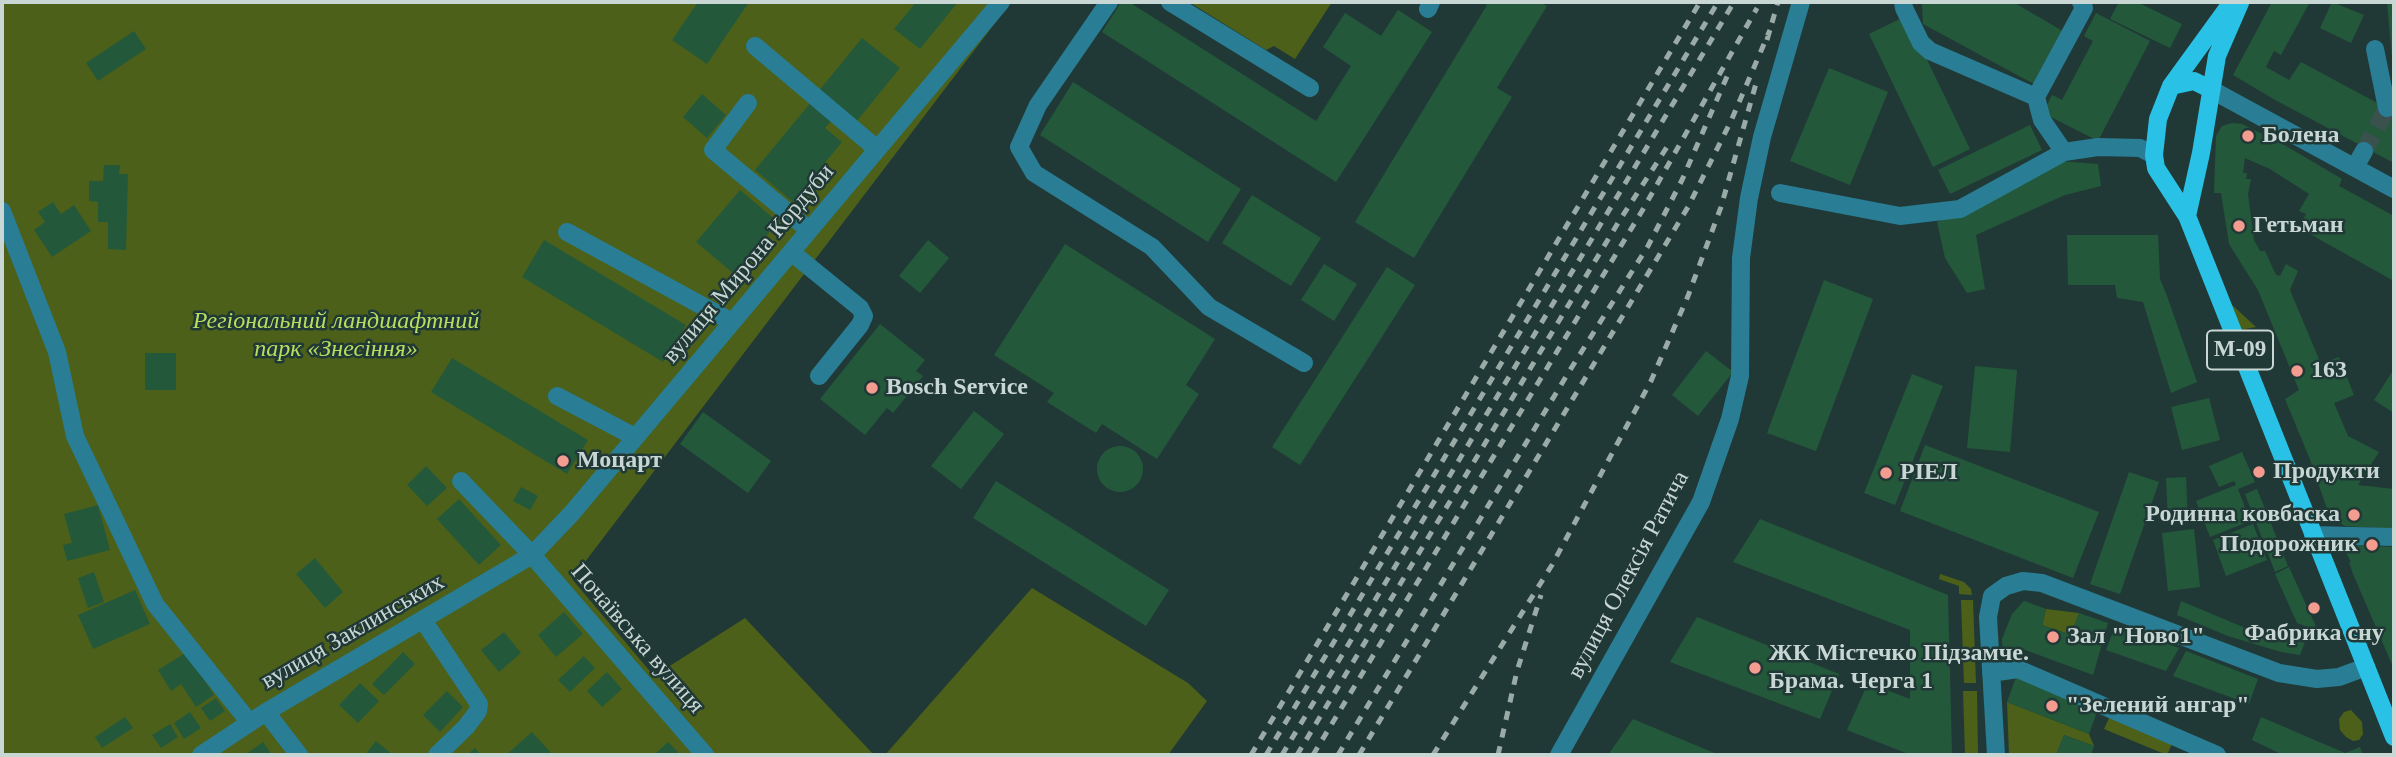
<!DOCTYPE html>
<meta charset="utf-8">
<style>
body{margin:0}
#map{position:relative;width:2396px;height:757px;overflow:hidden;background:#213936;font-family:Georgia,serif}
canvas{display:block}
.frame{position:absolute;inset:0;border:4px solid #c8d6d4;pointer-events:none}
</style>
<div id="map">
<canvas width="2396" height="757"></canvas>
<div class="frame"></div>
</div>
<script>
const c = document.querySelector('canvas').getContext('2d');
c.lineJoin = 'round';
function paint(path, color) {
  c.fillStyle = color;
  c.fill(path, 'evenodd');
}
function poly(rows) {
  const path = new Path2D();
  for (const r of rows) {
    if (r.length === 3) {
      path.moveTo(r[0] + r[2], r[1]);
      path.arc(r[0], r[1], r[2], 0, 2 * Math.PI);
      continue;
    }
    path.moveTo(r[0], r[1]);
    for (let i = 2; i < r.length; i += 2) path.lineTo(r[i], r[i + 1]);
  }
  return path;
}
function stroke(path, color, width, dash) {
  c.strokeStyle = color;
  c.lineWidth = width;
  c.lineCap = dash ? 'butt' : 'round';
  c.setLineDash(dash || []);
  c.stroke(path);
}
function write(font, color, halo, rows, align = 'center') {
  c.font = font + ' Georgia,serif';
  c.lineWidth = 5;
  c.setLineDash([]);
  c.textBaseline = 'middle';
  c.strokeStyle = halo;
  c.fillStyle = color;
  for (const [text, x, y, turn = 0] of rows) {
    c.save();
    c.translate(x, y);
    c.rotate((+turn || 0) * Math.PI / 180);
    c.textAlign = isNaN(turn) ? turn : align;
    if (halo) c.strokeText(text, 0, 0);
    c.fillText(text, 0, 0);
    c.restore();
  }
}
const green = poly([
 [2,2,1011,2,572,579,654,676,745,618,874,755,2,755],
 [1189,2,1332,2,1295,59,1274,46,1266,50],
 [2230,303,2256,327,2240,330],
 [1940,574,1964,582,1971,589,1972,595,1959,594,1959,586,1939,579],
 [1032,588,1188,683,1207,701,1168,755,885,755],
 [1961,600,1973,600,1976,683,1964,683],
 [2046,609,2079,613,2071,635,2042,625],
 [1963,691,1977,691,1978,755,1965,755],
 [2007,702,2089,734,2094,746,2064,735,2056,755,2009,755],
 [2351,710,2362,722,2363,734,2359,740,2353,741,2346,737,2340,730,2339,719,2344,712],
 [2110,716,2172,744,2167,755,2104,729]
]);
const building = poly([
 [698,2,749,2,707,64,672,40],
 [916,2,958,2,920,49,894,29],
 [1121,2,1129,2,1316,121,1351,66,1323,47,1345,13,1381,36,1398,10,1432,32,1336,182,1102,32],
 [1481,2,1539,2,1547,6,1497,88,1512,97,1414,258,1355,222,1487,5],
 [1922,2,2013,2,2066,33,2034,84,1923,24],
 [2119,2,2137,2,2182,24,2170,48,2110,19],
 [2272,2,2310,2,2281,55,2274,51,2266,67,2289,80,2301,62,2394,112,2394,163,2277,101,2233,75],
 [2332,2,2364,15,2351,43,2320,28],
 [2387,2,2394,2,2394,58,2392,58],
 [2096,13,2150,41,2098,141,2043,113,2052,95,2062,100,2093,41,2084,36],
 [1906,16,1970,149,1933,167,1869,34],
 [134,31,146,49,98,81,86,63],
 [862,38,900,68,856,122,818,92],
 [1829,68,1888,92,1850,185,1790,161],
 [1073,82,1241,189,1208,242,1040,135],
 [702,94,726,115,707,138,683,117],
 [812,101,833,119,825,128,842,142,793,202,755,170],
 [2232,123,2242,124,2281,143,2342,179,2339,186,2394,216,2394,281,2299,228,2306,214,2299,211,2309,194,2270,169,2245,158,2243,173,2247,173,2246,179,2251,179,2248,194,2254,240,2260,251,2265,251,2276,275,2280,276,2286,264,2298,271,2290,290,2321,364,2339,357,2354,395,2334,403,2348,436,2379,452,2358,485,2394,489,2394,529,2345,526,2330,517,2309,457,2285,399,2299,390,2258,290,2229,244,2221,193,2214,193,2216,136,2222,126],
 [2030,125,2042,150,1950,194,1938,170],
 [2058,161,2098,164,2101,186,2065,195,1976,235,1985,289,1967,293,1945,258,1937,222],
 [104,165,120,165,119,174,128,174,126,250,108,249,108,222,98,222,98,202,89,201,89,181,103,181],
 [740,190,778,222,734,274,696,242],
 [1252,195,1321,238,1291,286,1222,243],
 [53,202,61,214,74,205,91,231,52,257,34,230,45,222,38,212],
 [2067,235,2158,235,2160,279,2167,296,2197,382,2171,393,2143,302,2117,298,2115,285,2068,285],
 [544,240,686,325,663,362,522,277],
 [928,240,949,258,920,293,899,276],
 [1065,244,1215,339,1186,385,1199,394,1157,459,1102,424,1096,433,1047,402,1054,393,994,355],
 [1324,264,1357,284,1334,321,1301,300],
 [1387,267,1415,285,1300,465,1272,447],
 [1824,280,1873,299,1816,451,1767,433],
 [880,324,925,360,916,371,923,376,893,413,887,408,865,435,820,399],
 [1706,351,1733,372,1698,416,1672,395],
 [145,353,176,353,176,390,145,390],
 [452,358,588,440,567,474,431,392],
 [1975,366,2017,370,2010,452,1967,448],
 [2394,369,2394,413,2374,400],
 [1912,374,1943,386,1895,505,1864,493],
 [2209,398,2220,440,2182,450,2171,407],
 [974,411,1004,434,961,489,931,466],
 [703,412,771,461,748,493,680,444],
 [1925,445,2099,512,2073,578,1900,511],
 [1120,469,23],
 [2242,452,2255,482,2238,489,2250,521,2210,537,2196,501,2236,485,2234,481,2219,487,2209,466],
 [426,466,447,488,427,506,407,485],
 [2129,472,2159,482,2120,594,2090,584],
 [2186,477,2188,521,2168,522,2166,478],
 [996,481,1169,590,1146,626,973,518],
 [521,487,538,496,530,510,513,501],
 [2257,489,2288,566,2275,572,2245,494],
 [459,499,501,545,479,565,437,519],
 [98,505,110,550,67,561,63,545,72,543,64,514],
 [1760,519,1948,595,1952,755,1911,755,1847,730,1868,683,1910,699,1910,630,1733,562],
 [2253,524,2267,560,2226,576,2213,540],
 [2194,529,2200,587,2168,591,2162,533],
 [2351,545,2394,547,2394,669,2353,574,2349,562,2351,562,2345,551],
 [315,558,343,592,325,608,296,574],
 [2289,567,2318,631,2297,623,2275,574],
 [94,572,104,602,88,608,78,578],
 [135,590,150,624,93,649,78,615],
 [2024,601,2046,609,2042,625,2071,635,2079,613,2108,623,2093,675,2020,648,2020,661,2003,661,2002,639,2012,614],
 [2181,601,2250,630,2305,642,2300,655,2281,652,2228,636,2177,615],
 [564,612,583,634,556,657,538,635],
 [1697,617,1839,674,1820,719,1670,662],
 [2115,626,2179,648,2166,671,2106,650],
 [504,632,521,653,499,672,481,650],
 [2186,651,2258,679,2249,704,2173,676],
 [187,652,214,695,196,707,181,684,171,691,158,670],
 [403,652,415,664,384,695,372,684],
 [584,656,595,668,570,692,558,680],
 [607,672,622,689,602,707,587,691],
 [2016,677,2098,709,2089,734,2007,702],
 [360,683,379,701,358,723,339,705],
 [447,691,463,707,440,732,423,715],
 [216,698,225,711,210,721,201,708],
 [190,712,201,728,184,739,174,723],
 [125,717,133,728,102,748,95,737],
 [2261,717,2345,753,2360,747,2363,755,2283,755,2252,740],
 [1633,719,1719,755,1608,755],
 [170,724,178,737,161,748,152,735],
 [532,732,553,755,506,755],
 [2064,735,2094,746,2091,755,2056,755],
 [376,741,393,755,365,755],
 [263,742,272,755,245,755],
 [668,742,681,755,654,755],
 [475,748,481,755,467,755]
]);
const minorTunnel = poly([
 [2364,151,2387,108]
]);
const minor = poly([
 [1109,2,1038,105,1019,147,1034,173,1152,247,1209,307,1304,363],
 [1170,2,1310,88],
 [1903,2,1904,8,1921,43,1930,51,2036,97],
 [1428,9,1431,2],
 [755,46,877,149],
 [2375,49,2387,108],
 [2210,89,2394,189],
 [748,103,713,150,809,230],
 [2064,152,2042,120,2036,97,2084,8,2081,2],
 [2355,167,2364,151],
 [1780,193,1900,216,1960,209,2064,152,2098,147,2140,148,2154,155],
 [2,211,57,352,75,436,155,604,250,723],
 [567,232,732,322],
 [791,252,860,308,864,316,860,325,819,376],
 [557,396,635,437],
 [461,481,532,555,705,755],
 [2313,535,2394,537],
 [423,620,479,704,478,711,466,727,437,755],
 [1991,673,2018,669,2217,755],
 [266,712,299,755],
 [201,755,266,712,532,555,572,513,1001,2],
 [1559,755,1701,502,1730,419,1740,376,1741,258,1749,198,1762,137,1801,2],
 [1996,755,1988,617,1992,596,2006,586,2023,581,2042,583,2279,673,2317,679,2339,677,2366,667]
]);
const major = poly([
 [2232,2,2171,86,2158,119,2154,155,2156,168,2187,216,2394,737],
 [2171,86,2194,81,2210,89],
 [2187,216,2201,153,2217,56,2240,3]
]);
const rail = poly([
 [1767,40,1778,2],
 [1251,755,1700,2],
 [1266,755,1718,2],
 [1282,755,1734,2],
 [1297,755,1618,223,1667,147],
 [1313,755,1642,211,1757,8],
 [1338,755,1570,370,1648,246,1682,180,1729,72],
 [1359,755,1688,207,1731,121,1770,30],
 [1433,755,1552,565,1651,381,1688,296,1721,207,1757,80],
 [1498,755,1517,671,1541,595]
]);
const markers = [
 [2248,136,7,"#f59c91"],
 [2239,226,7,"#f59c91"],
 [2297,371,7,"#f59c91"],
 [872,388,7,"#f59c91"],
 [563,461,7,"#f59c91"],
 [2259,472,7,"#f59c91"],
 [1886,473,7,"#f59c91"],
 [2354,515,7,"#f59c91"],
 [2372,545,7,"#f59c91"],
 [2314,608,7,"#f59c91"],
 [2053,637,7,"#f59c91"],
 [1755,668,7,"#f59c91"],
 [2052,706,7,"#f59c91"]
];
const shields = [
 [2240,350,66]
];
const shieldNames = [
 ["М-09",2240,350]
];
const poiNames = [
 ["Болена",2262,136],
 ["Гетьман",2253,226],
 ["163",2311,371],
 ["Bosch Service",886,388],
 ["Моцарт",577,461],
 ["Продукти",2273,472],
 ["РІЕЛ",1900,473],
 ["Родинна ковбаска",2340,515,"right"],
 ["Подорожник",2358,545,"right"],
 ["Фабрика сну",2314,634,"center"],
 ["Зал \"Ново1\"",2067,637],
 ["ЖК Містечко Підзамче.",1769,654],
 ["Брама. Черга 1",1769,682],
 ["\"Зелений ангар\"",2066,706]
];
const streetNames = [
 ["вулиця Мирона Кордуби",749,264,-50],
 ["вулиця Олексія Ратича",1629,575,-62],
 ["вулиця Заклинських",353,632,-30],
 ["Почаївська вулиця",637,639,49]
];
const parkNames = [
 ["Регіональний ландшафтний",336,322],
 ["парк «Знесіння»",336,350]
];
paint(green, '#4c6019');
paint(building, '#23593a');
stroke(minorTunnel, '#3a514e', 18, [18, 9]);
stroke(minor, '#297d94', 18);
stroke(major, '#29c1e6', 18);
stroke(rail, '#99aaa7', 5, [9, 9]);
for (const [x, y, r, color] of markers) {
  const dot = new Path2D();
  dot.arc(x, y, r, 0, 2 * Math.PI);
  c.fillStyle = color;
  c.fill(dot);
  stroke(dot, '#213936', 2.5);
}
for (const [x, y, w] of shields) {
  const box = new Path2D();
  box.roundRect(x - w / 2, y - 19.5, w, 39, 5);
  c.fillStyle = '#213936';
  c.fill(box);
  stroke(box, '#c8d6d4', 2);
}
write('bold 23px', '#c8d6d4', null, shieldNames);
write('bold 24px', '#c8d6d4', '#213936', poiNames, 'left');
write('24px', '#c8d6d4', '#213936', streetNames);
write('italic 24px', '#b8de5f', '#213936', parkNames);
</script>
